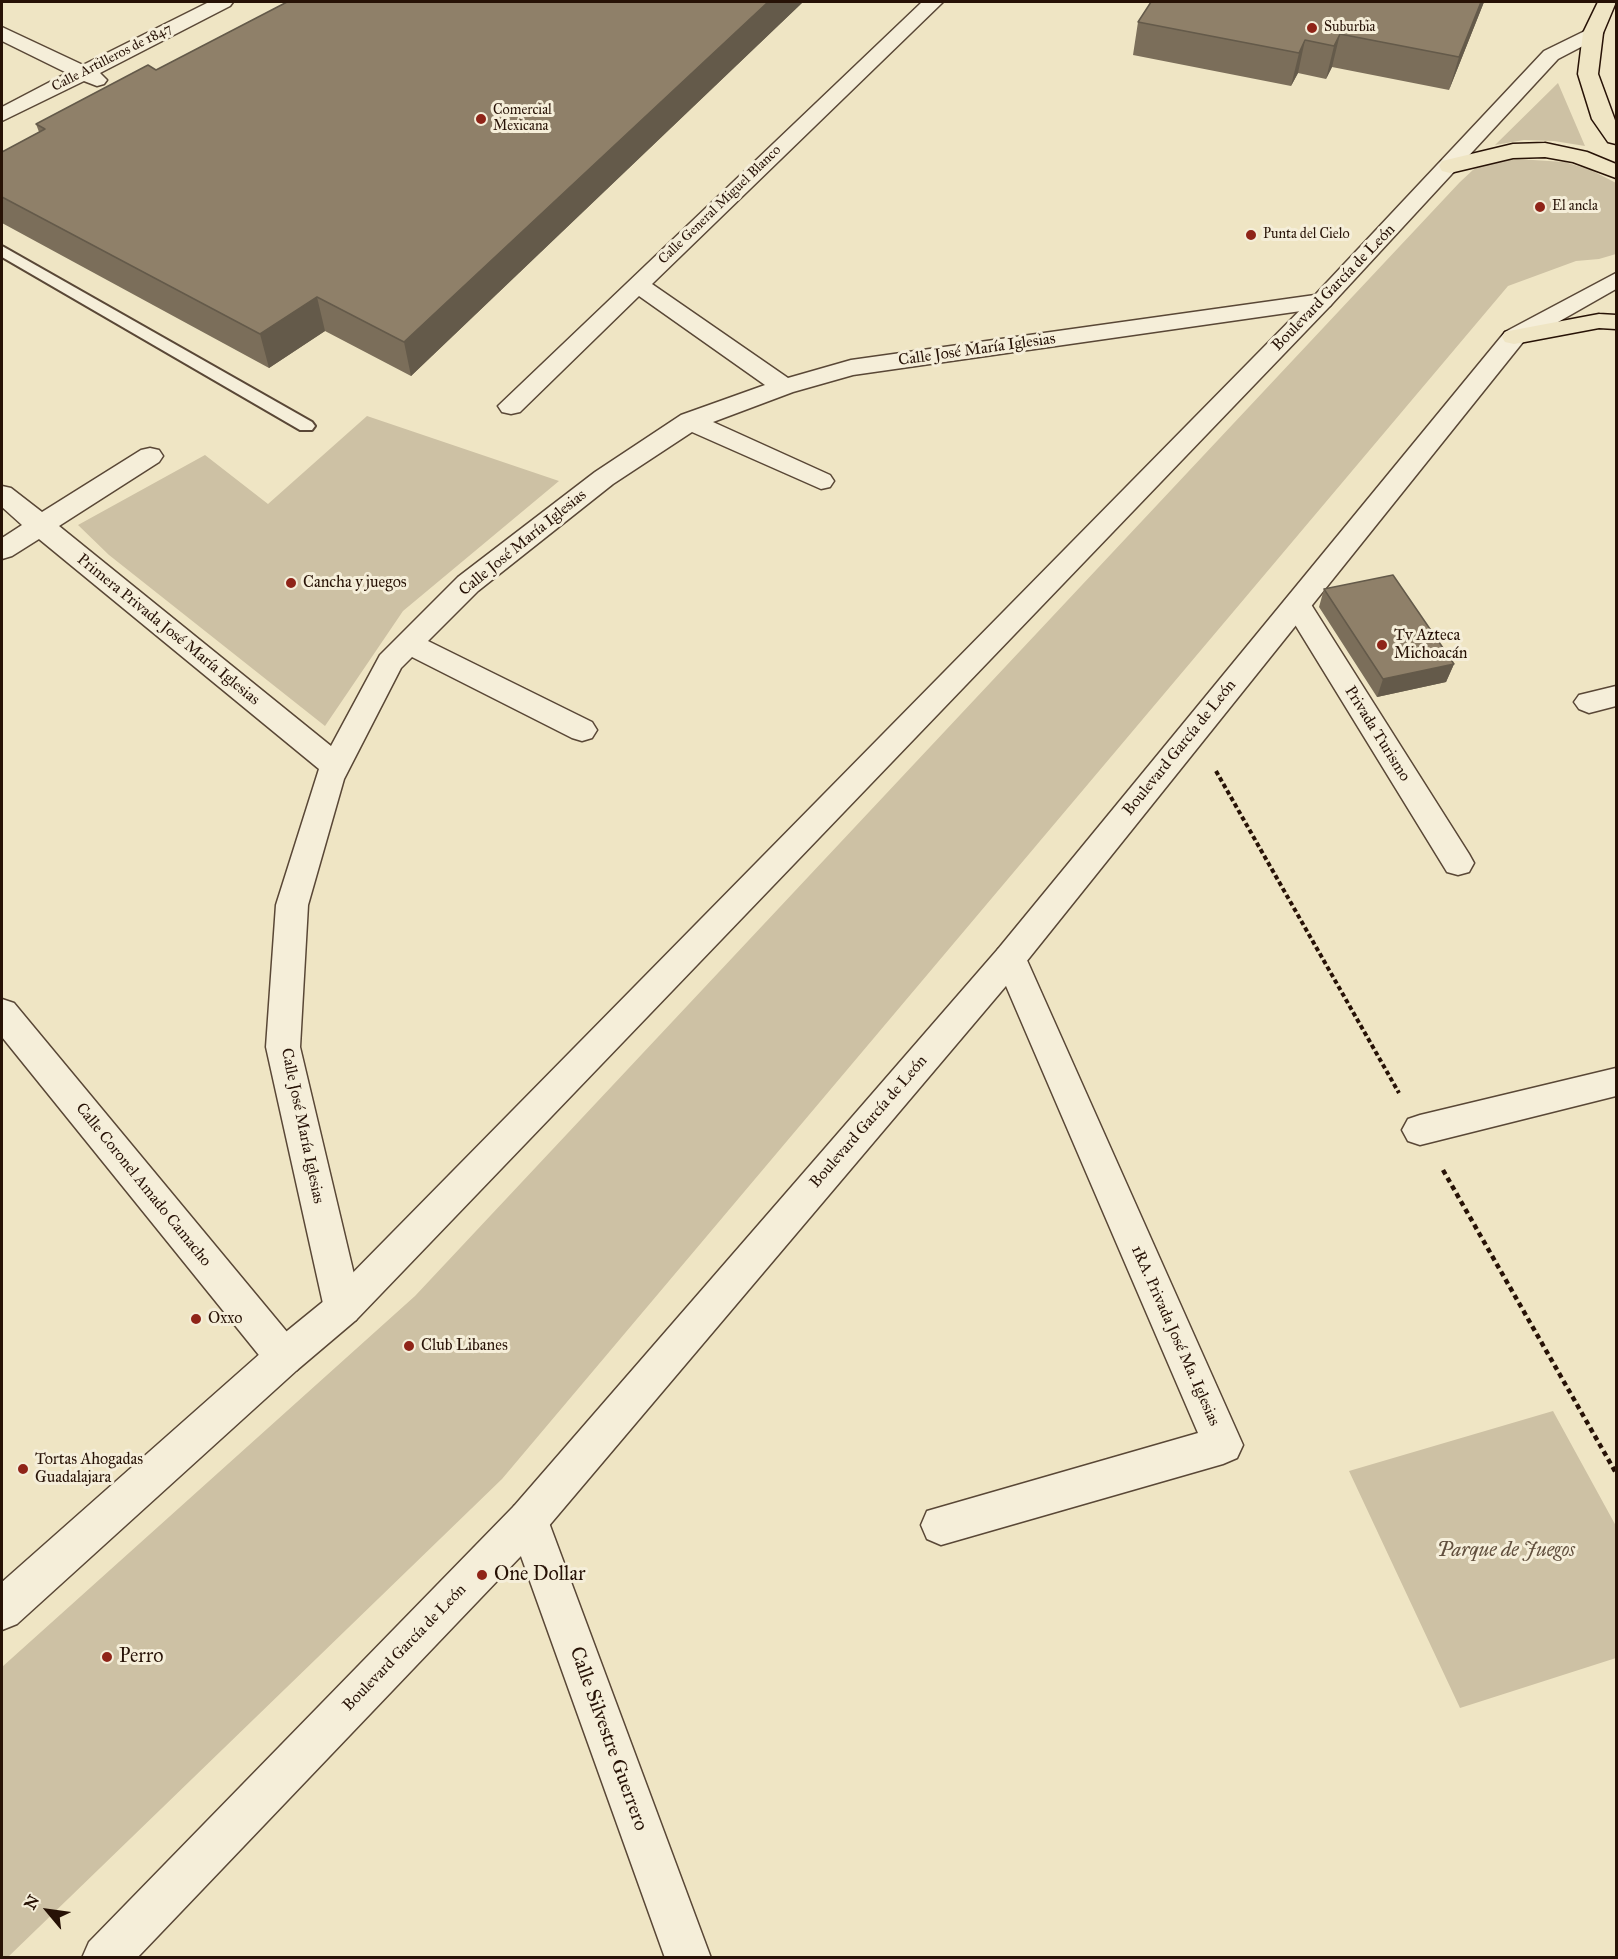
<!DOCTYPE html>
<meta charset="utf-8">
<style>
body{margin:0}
#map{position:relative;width:1618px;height:1959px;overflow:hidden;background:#efe5c4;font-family:"IM FELL Great Primer",serif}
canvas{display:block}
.frame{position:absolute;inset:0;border:3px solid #271206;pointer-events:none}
.north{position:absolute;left:18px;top:1881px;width:60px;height:60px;-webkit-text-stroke:4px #f5eed9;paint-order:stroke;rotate:299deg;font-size:16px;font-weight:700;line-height:24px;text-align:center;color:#271206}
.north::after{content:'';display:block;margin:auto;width:21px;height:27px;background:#271206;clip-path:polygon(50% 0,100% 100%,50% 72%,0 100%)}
</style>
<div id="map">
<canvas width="1618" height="1959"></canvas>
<div class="frame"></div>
<div class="north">N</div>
</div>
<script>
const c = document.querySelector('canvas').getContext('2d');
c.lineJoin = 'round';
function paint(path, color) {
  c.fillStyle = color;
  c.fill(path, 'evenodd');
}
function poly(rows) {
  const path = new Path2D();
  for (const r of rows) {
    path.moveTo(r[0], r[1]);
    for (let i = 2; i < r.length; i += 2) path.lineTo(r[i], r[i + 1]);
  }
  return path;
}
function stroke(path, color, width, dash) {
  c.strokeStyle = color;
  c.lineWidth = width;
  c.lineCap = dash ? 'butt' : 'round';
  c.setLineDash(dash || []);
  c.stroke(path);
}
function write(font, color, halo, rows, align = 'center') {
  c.font = font + ' "IM FELL Great Primer",serif';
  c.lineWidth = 6;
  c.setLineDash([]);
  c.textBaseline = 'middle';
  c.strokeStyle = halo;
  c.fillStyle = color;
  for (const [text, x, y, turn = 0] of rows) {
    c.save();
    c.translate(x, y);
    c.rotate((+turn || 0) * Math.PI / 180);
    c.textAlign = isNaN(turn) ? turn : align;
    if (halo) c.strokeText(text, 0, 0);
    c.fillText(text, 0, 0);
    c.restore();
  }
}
const green = poly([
 [1558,83,1585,146,1554,141,1524,140,1495,145],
 [1517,159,1565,162,1591,170,1616,183,1616,254,1599,259,1576,261,1508,286,502,1479,7,1958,3,1957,2,1667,415,1296,1460,182,1474,169,1497,161],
 [367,416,559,481,403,611,325,726,109,555,78,525,205,455,268,504],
 [1553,1411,1616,1526,1616,1658,1460,1708,1349,1471]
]);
const pathFar1 = poly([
 [1216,771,1399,1093]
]);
const path = poly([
 [1443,1170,1616,1473]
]);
const service = poly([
 [2,246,312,422,315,426,312,430,300,430,2,257,2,246]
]);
const minor = poly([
 [209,2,233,2,230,6,100,73,107,80,104,84,97,86,84,81,2,121,2,107,67,73,2,41,2,27,83,65,209,2],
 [922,2,943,2,652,284,788,378,851,360,1322,294,1330,296,1334,301,1330,306,1322,308,853,375,793,392,713,422,830,475,834,481,830,487,821,489,692,432,613,484,478,591,428,641,592,722,597,730,592,738,582,741,572,738,412,657,401,668,344,779,308,905,300,1047,362,1308,356,1320,343,1325,330,1320,324,1308,266,1047,276,905,319,769,39,539,12,556,2,559,2,538,22,525,2,507,2,486,11,488,42,512,141,450,150,448,159,450,163,456,159,462,59,526,331,746,380,655,458,577,595,472,681,415,765,385,639,296,520,412,511,414,502,412,498,406,922,2],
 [1297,595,1307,598,1469,854,1474,863,1469,872,1458,875,1447,872,1283,605,1287,598,1297,595],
 [1616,686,1616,706,1589,713,1579,709,1574,702,1579,695,1616,686],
 [1010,945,1022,949,1026,958,1243,1445,1237,1458,1223,1464,941,1545,927,1539,921,1525,927,1511,1198,1433,994,958,998,949,1010,945],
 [2,999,14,1003,297,1344,303,1357,297,1370,284,1375,271,1370,2,1037,2,999],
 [1616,1068,1616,1096,1420,1145,1408,1141,1402,1130,1408,1119,1420,1115,1616,1068],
 [528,1500,542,1506,548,1520,711,1958,665,1958,508,1520,514,1506,528,1500]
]);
const tertiary = poly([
 [1593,27,1600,29,1603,33,1600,37,1558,59,1330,306,356,1320,297,1370,17,1624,2,1630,2,1582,271,1344,330,1296,1314,296,1544,51,1593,27],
 [1616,273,1616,289,1523,342,1022,967,542,1534,137,1958,82,1958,89,1942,514,1506,998,949,1505,332,1616,273]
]);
const trunk = poly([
 [1598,2,1616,2,1603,33,1598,74,1616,123,1616,144,1608,142,1592,119,1578,74,1583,33,1598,2],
 [1545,143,1587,152,1616,164,1616,178,1573,162,1545,157,1513,158,1450,173,1442,171,1439,166,1442,161,1513,144,1545,143],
 [1599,314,1616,315,1616,329,1599,328,1514,344,1505,342,1502,337,1505,332,1514,330,1599,314]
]);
const wall = poly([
 [287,2,803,2,411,376,325,331,269,368,2,223,2,152,39,132,36,124,156,70],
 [1151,2,1484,2,1449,90,1332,67,1326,79,1298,73,1291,86,1133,55,1138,22],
 [1324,589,1454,664,1446,682,1377,697,1319,607]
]);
const shadedWall = poly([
 [768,2,803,2,411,376,404,342],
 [1481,2,1484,2,1449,90,1459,57],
 [1340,34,1332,67,1326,79,1334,46],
 [1305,40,1298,73,1291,86,1299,53],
 [317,297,325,331,269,368,260,334],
 [1454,664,1446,682,1377,697,1383,679]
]);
const building = poly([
 [287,2,768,2,404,342,317,297,260,334,2,197,2,152,45,129,36,124,148,65,156,70,287,2],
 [1151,2,1481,2,1459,57,1340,34,1334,46,1305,40,1299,53,1138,22,1151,2],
 [1393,575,1454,664,1383,679,1324,589,1393,575]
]);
const markers = [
 [1312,28,6,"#8f2418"],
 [481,119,6,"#8f2418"],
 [1540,207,6,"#8f2418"],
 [1251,235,6,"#8f2418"],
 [291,583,6,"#8f2418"],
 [1382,645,6,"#8f2418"],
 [196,1319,6,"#8f2418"],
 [409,1346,6,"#8f2418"],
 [23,1469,6,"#8f2418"],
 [482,1575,6,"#8f2418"],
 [107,1657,6,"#8f2418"]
];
const farPoinames = [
 ["Suburbia",1324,28],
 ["Comercial",493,111],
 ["Mexicana",493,127],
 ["El ancla",1552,207],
 ["Punta del Cielo",1263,235]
];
const farStreetnames = [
 ["Calle Artilleros de 1847",112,58,-27],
 ["Calle General Miguel Blanco",720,205,-44]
];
const streetNames = [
 ["Boulevard García de León",1334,288,-46],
 ["Calle José María Iglesias",977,350,-8],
 ["Calle José María Iglesias",523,543,-39],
 ["Primera Privada José María Iglesias",168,630,39],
 ["Privada Turismo",1377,734,58],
 ["Boulevard García de León",1180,748,-51],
 ["Boulevard García de León",869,1122,-49],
 ["Calle José María Iglesias",302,1126,78],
 ["Calle Coronel Amado Camacho",143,1185,51],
 ["1RA. Privada José Ma. Iglesias",1175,1336,66],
 ["Boulevard García de León",405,1648,-46]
];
const poiNames = [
 ["Cancha y juegos",303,583],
 ["Tv Azteca",1394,636],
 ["Michoacán",1394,654],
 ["Oxxo",208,1319],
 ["Club Libanes",421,1346],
 ["Tortas Ahogadas",35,1460],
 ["Guadalajara",35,1478]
];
const nearParknames = [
 ["Parque de Juegos",1506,1551]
];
const nearPoinames = [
 ["One Dollar",494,1575],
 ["Perro",119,1657]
];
const nearStreetnames = [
 ["Calle Silvestre Guerrero",608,1739,70]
];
paint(green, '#cdc1a4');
stroke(service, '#594736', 4);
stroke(minor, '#594736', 3);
stroke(tertiary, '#594736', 3);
stroke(trunk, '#271206', 3);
stroke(pathFar1, '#271206', 4, [4.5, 3]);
stroke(path, '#271206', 4.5, [5, 4]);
paint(service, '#f5eed9');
paint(minor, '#f5eed9');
paint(tertiary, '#f5eed9');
paint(trunk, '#efe5c4');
paint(wall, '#7b6e5a');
paint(shadedWall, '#645a4a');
paint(building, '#8f8069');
stroke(building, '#645a4a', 1.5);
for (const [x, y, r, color] of markers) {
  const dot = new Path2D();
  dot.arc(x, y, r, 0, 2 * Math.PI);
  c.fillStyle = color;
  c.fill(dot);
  stroke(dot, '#f5eed9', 2);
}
write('14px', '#271206', '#f5eed9', farPoinames, 'left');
write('14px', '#271206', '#f5eed9', farStreetnames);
write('16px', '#271206', '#f5eed9', streetNames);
write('16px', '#271206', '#f5eed9', poiNames, 'left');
write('italic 20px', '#614f3d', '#f5eed9', nearParknames);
write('20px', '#271206', '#f5eed9', nearPoinames, 'left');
write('20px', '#271206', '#f5eed9', nearStreetnames);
</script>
